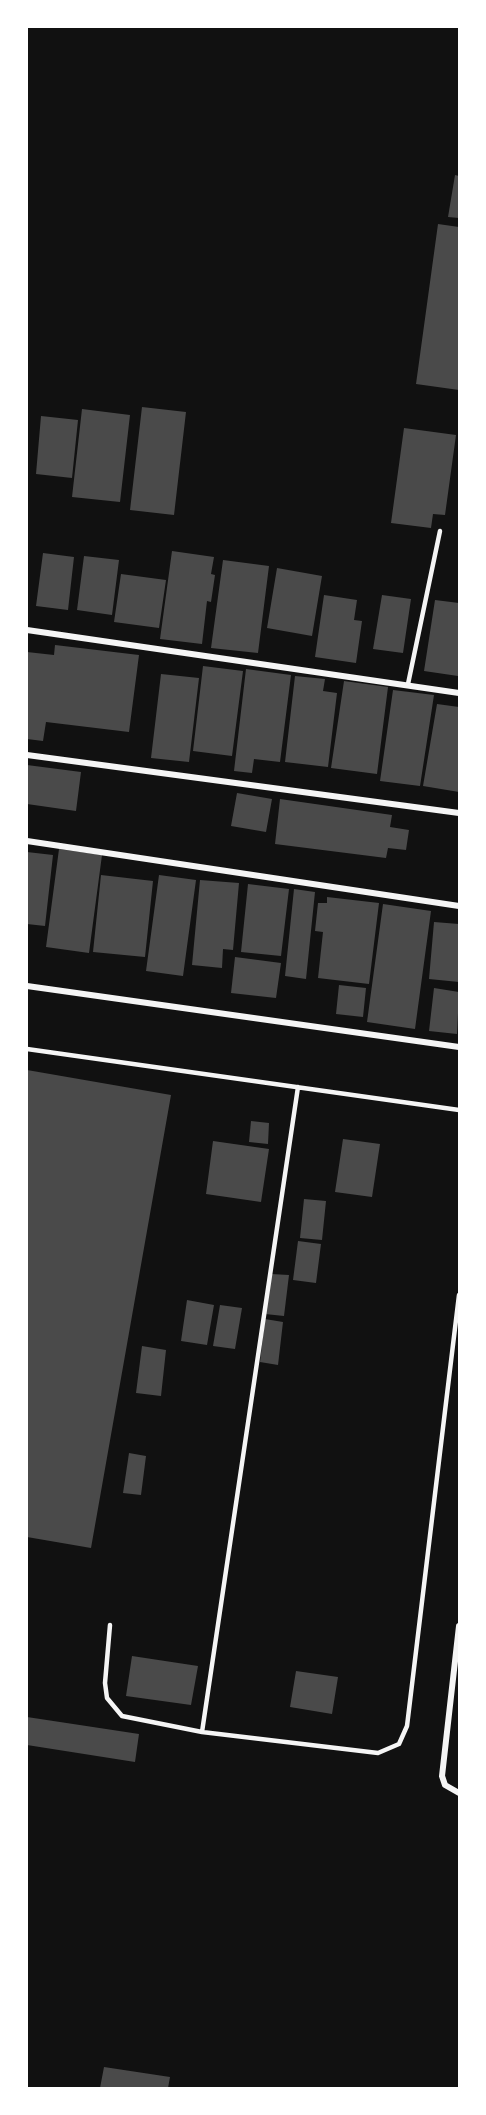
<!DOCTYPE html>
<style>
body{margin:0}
#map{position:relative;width:486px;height:2115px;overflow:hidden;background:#111;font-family:"Crimson Pro",serif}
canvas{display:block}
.frame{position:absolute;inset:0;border:28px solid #fff;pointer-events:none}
</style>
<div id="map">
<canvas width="486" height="2115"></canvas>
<div class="frame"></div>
</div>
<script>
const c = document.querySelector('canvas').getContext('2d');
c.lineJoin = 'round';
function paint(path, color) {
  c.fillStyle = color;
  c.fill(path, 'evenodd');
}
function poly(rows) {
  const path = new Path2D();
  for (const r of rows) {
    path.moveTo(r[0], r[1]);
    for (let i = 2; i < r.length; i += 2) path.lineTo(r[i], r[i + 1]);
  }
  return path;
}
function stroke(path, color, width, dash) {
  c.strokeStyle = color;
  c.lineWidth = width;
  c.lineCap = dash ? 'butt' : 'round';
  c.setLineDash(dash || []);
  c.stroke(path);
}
const building = poly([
 [455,175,459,176,459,218,448,217],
 [438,224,459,227,459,390,416,384],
 [142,407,186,412,174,515,130,510],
 [82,409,130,415,120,502,72,497],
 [41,416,78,420,72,478,36,474],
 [404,428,456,435,445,515,433,514,431,528,391,523],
 [172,551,214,557,211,574,215,575,211,602,207,601,202,644,160,639],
 [43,553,74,557,68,610,36,606],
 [84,556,119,560,112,615,77,610],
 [223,560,269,566,258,653,211,648],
 [277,568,322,576,312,636,267,628],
 [121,574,166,580,159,628,114,622],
 [324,595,357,600,354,620,362,621,356,663,315,657],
 [382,595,411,599,403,653,373,649],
 [435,600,459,603,458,676,424,671],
 [55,645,139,655,129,732,46,722,43,741,27,739,27,652,54,655],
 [203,666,243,671,232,756,193,751],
 [246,669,291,675,280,762,254,759,252,773,234,771],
 [161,674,199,678,189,762,151,758],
 [295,676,325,679,323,691,337,693,328,767,285,762],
 [344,681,388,687,377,774,331,768],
 [393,690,434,695,420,786,380,781],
 [437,704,459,707,459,792,423,786],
 [27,765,81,772,76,811,27,804],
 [237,793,272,799,266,832,231,826],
 [280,799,392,815,390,827,409,830,406,850,388,848,386,858,275,844],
 [59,849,102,855,89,953,46,947],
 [27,852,53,855,45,926,27,924],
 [101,875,153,881,145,957,93,952],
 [159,875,196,880,183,976,146,971],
 [200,880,239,883,233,950,223,949,222,968,192,965],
 [248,884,289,889,281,956,241,952],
 [294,889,315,892,306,979,285,976],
 [327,897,379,903,369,984,318,978,323,932,315,931,318,903,327,903],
 [383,904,431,911,415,1029,367,1022],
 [434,922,459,924,459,982,429,979],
 [235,957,281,963,276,998,231,993],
 [339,985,366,988,363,1017,336,1014],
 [434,988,459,992,457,1034,429,1031],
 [27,1070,171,1095,91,1548,27,1537],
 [251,1121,269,1123,268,1144,249,1142],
 [343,1139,380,1144,372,1197,335,1192],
 [213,1141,269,1149,261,1202,206,1194],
 [304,1199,326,1201,322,1240,300,1238],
 [298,1241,321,1244,316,1283,293,1280],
 [271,1274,289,1275,284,1316,265,1314],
 [187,1300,214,1305,207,1345,181,1341],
 [220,1305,242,1308,235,1349,213,1346],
 [265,1319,283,1322,278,1365,260,1362],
 [142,1346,166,1350,161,1396,136,1393],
 [129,1453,146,1456,141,1495,123,1493],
 [132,1656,198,1666,191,1705,126,1696],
 [296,1671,338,1677,332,1714,290,1707],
 [27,1717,139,1734,135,1762,27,1745],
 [104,2067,170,2077,168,2088,100,2088]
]);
const service = poly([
 [408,684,440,531],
 [27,1049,459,1110],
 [110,1625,105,1683,107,1698,122,1716,202,1732,378,1753,399,1744,407,1726,459,1295],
 [202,1732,298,1087]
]);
const minor = poly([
 [27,630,459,693],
 [27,755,459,813],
 [27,841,459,906],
 [27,986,459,1047],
 [459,1626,442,1776,445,1785,459,1793]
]);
paint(building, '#4a4a4a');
stroke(service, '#f5f5f5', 4.5);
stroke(minor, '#f5f5f5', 6);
</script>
